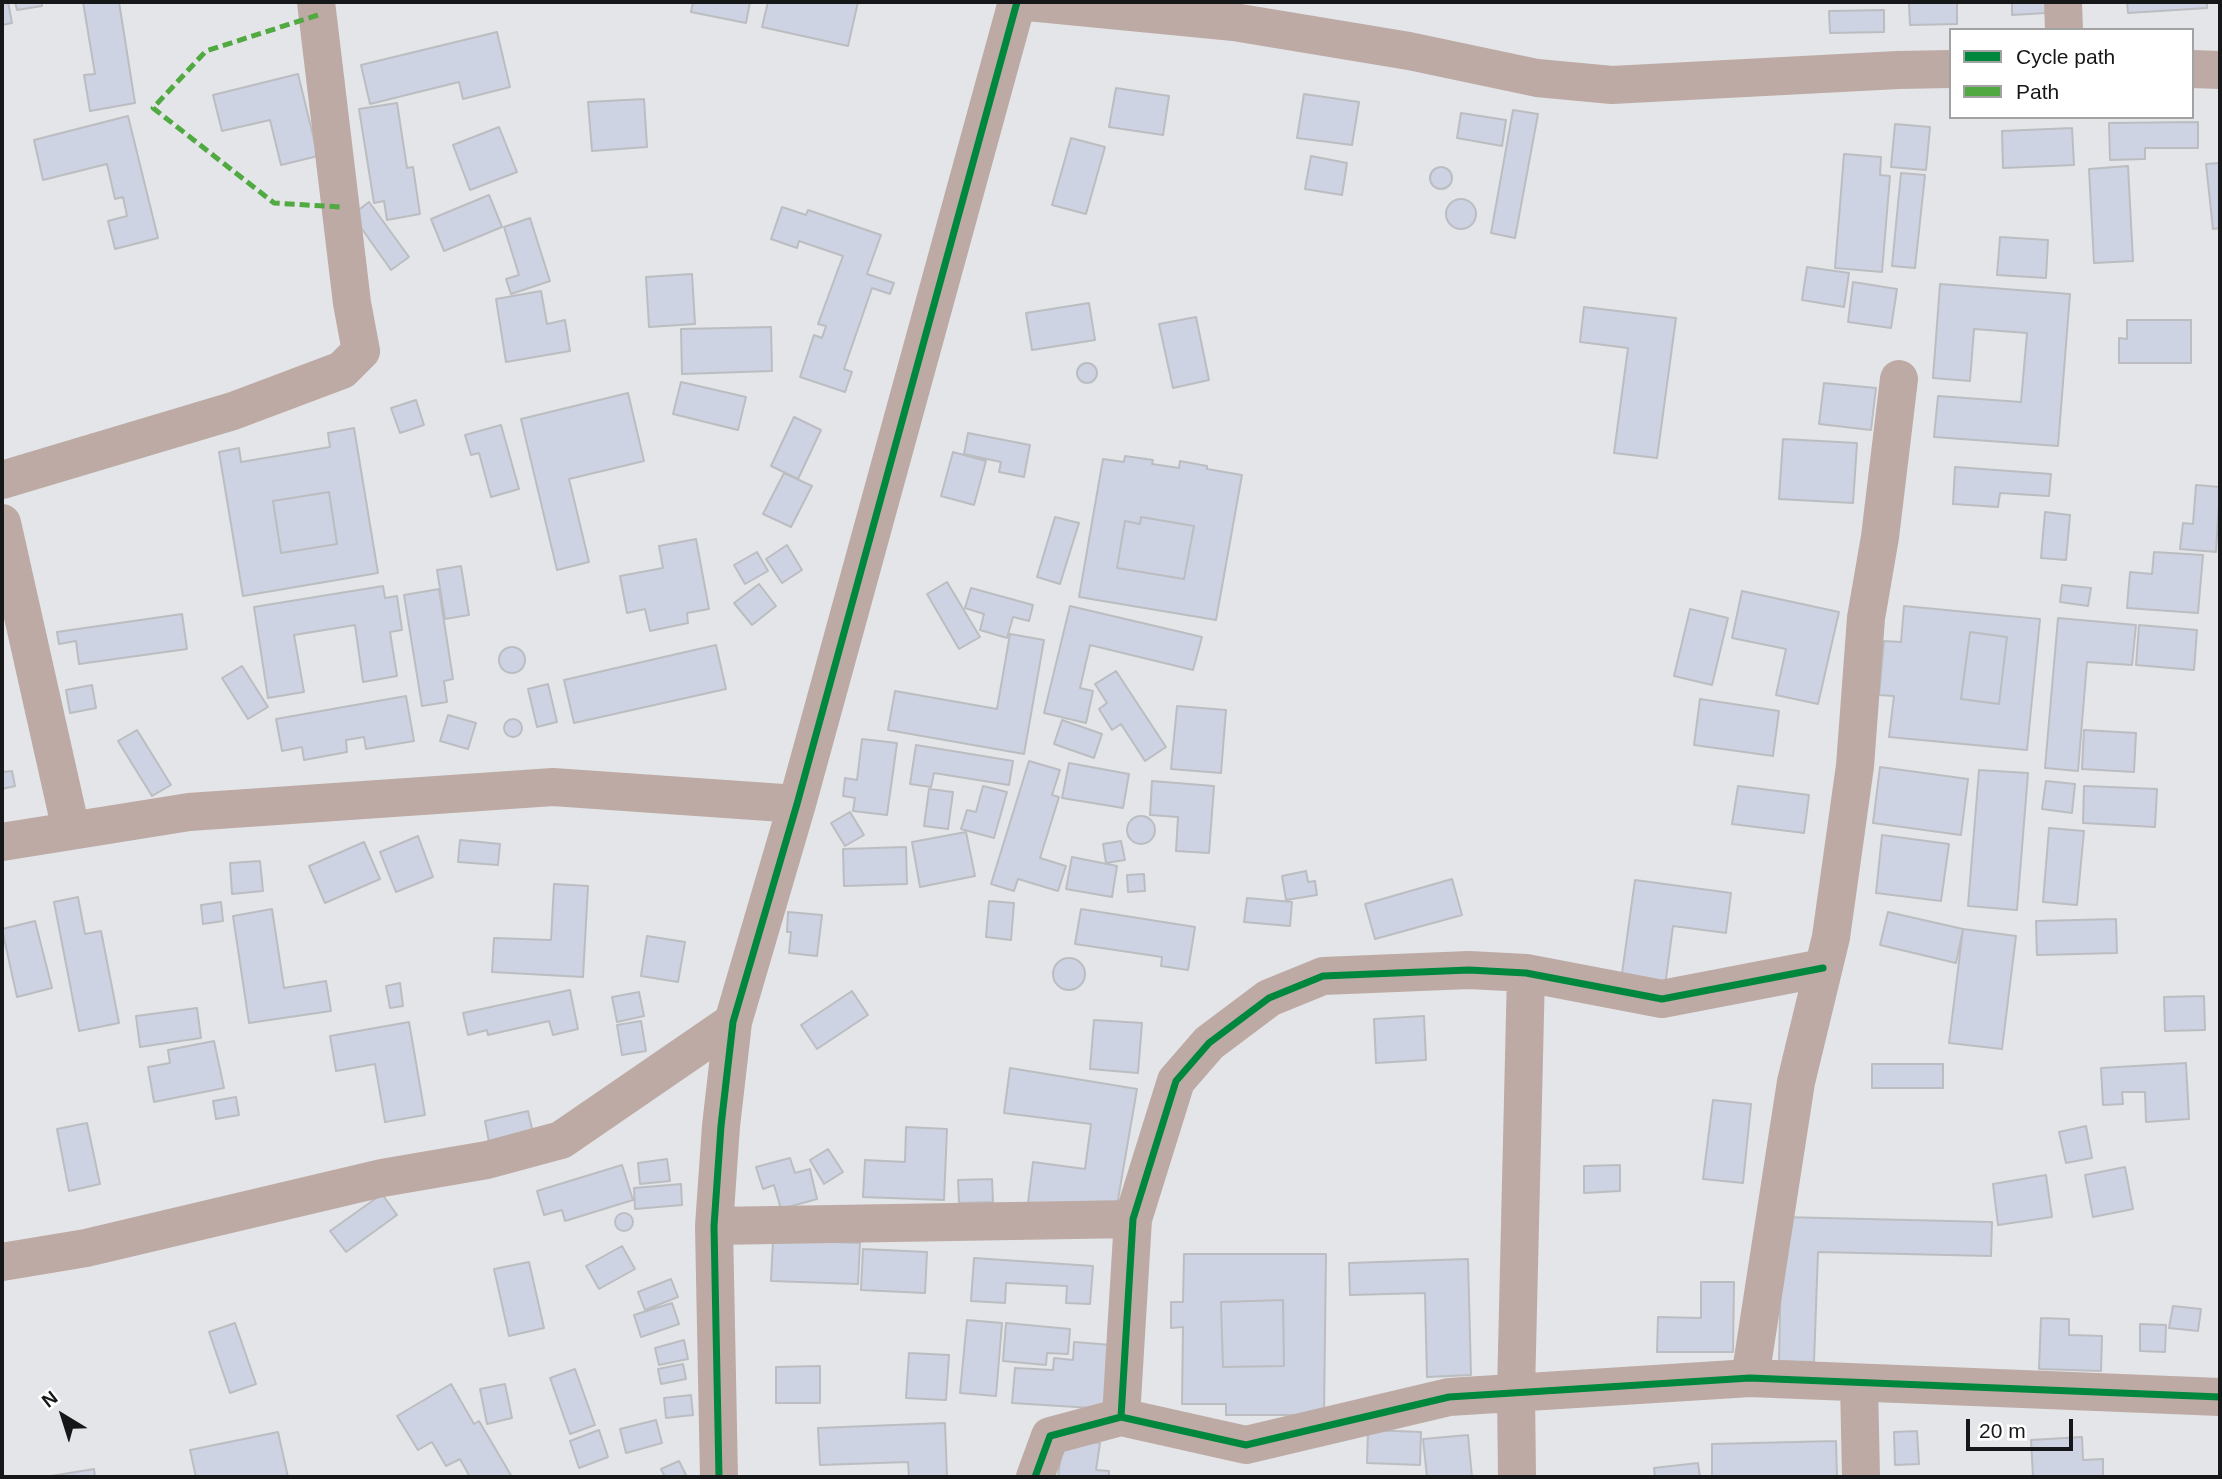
<!DOCTYPE html>
<style>
body{margin:0}
#map{position:relative;width:2222px;height:1479px;overflow:hidden;background:#e3e5e9;font-family:Helvetica,sans-serif}
canvas{display:block}
.frame{position:absolute;inset:0;border:4px solid #161719;pointer-events:none}
.legend{position:absolute;left:1949px;top:28px;width:245px;height:91px;box-sizing:border-box;background:#fff;border:2px solid #a2a2a3;margin:0;padding:9px 12px;list-style:none;font-size:21px;color:#161719}
.legend li{display:flex;align-items:center;gap:14px;height:35px}
.legend b{width:35px;border:2px solid #a2a2a3}
.north{position:absolute;left:28px;top:1381px;width:70px;height:70px;-webkit-text-stroke:5px #fff;paint-order:stroke;rotate:322deg;font-size:19px;font-weight:700;line-height:28px;text-align:center;color:#161719}
.north::after{content:'';display:block;margin:auto;width:24px;height:32px;background:#161719;clip-path:polygon(50% 0,100% 100%,50% 72%,0 100%)}
.scale{position:absolute;left:1966px;top:1419px;width:107px;height:32px;box-sizing:border-box;border:4px solid #161719;border-top:0;padding-left:9px;font-size:21px;line-height:24px;white-space:nowrap;color:#161719;-webkit-text-stroke:5px #fff;paint-order:stroke}
</style>
<div id="map">
<canvas width="2222" height="1479"></canvas>
<div class="frame"></div>
<ul class="legend">
<li><b style="height:9px;background:#00873e"></b>Cycle path</li>
<li><b style="height:9px;background:#51a942"></b>Path</li>
</ul>
<div class="north">N</div>
<div class="scale">20 m</div>
</div>
<script>
const c = document.querySelector('canvas').getContext('2d');
c.lineJoin = 'round';
function paint(path, color) {
  c.fillStyle = color;
  c.fill(path, 'evenodd');
}
function poly(rows) {
  const path = new Path2D();
  for (const r of rows) {
    if (r.length === 3) {
      path.moveTo(r[0] + r[2], r[1]);
      path.arc(r[0], r[1], r[2], 0, 2 * Math.PI);
      continue;
    }
    path.moveTo(r[0], r[1]);
    for (let i = 2; i < r.length; i += 2) path.lineTo(r[i], r[i + 1]);
  }
  return path;
}
function stroke(path, color, width, dash) {
  c.strokeStyle = color;
  c.lineWidth = width;
  c.lineCap = dash ? 'butt' : 'round';
  c.setLineDash(dash || []);
  c.stroke(path);
}
const building = poly([
 [2,2,8,2,12,23,2,25,2,2],
 [15,2,42,2,42,6,17,10,15,2],
 [83,2,119,2,135,103,90,111,84,75,95,74,83,2],
 [693,2,750,2,746,23,691,12,693,2],
 [768,2,858,2,848,46,762,27,768,2],
 [1909,2,1957,2,1957,24,1910,25,1909,2],
 [2012,2,2046,2,2046,13,2012,15,2012,2],
 [2127,2,2207,2,2207,8,2128,13,2127,2],
 [1884,10,1884,32,1830,33,1829,11,1884,10],
 [497,32,510,87,463,99,459,82,370,104,361,65,497,32],
 [298,74,318,156,281,165,270,120,222,131,213,95,298,74],
 [1116,88,1169,96,1163,135,1109,127,1116,88],
 [1304,94,1359,102,1352,145,1297,138,1304,94],
 [644,99,647,147,592,151,588,102,644,99],
 [397,103,407,168,413,167,420,214,387,220,384,201,374,203,359,109,397,103],
 [1513,110,1538,114,1515,238,1491,233,1513,110],
 [1461,113,1506,120,1502,146,1457,138,1461,113],
 [128,116,158,238,115,249,108,221,127,216,123,197,115,199,107,164,43,180,34,140,128,116],
 [2198,122,2198,148,2145,148,2145,159,2110,160,2109,123,2198,122],
 [1895,124,1930,127,1926,170,1891,167,1895,124],
 [499,127,517,172,470,190,453,145,499,127],
 [2072,128,2074,165,2003,168,2002,131,2072,128],
 [1071,138,1105,147,1086,214,1052,205,1071,138],
 [1844,154,1881,157,1880,175,1890,176,1882,272,1835,268,1844,154],
 [1311,156,1347,163,1342,195,1305,189,1311,156],
 [2220,163,2220,228,2213,229,2206,164,2220,163],
 [2128,166,2133,261,2094,263,2089,169,2128,166],
 [1441,178,11],
 [1901,173,1925,175,1915,268,1892,266,1901,173],
 [489,195,502,227,444,251,431,219,489,195],
 [1461,214,15],
 [369,202,409,257,391,270,352,215,369,202],
 [782,207,806,215,808,210,881,235,867,274,894,283,890,294,872,288,844,369,852,372,845,392,800,377,814,335,822,338,826,326,818,324,843,256,799,241,797,248,771,239,782,207],
 [530,218,550,281,511,294,506,279,519,275,504,227,530,218],
 [2000,237,2048,240,2046,278,1997,275,2000,237],
 [1807,267,1849,273,1844,307,1802,300,1807,267],
 [692,274,695,324,649,327,646,277,692,274],
 [1853,282,1897,289,1891,328,1848,322,1853,282],
 [1940,284,2070,294,2058,446,1934,437,1938,396,2021,402,2027,333,1974,329,1970,381,1933,378,1940,284],
 [541,291,547,324,565,320,570,351,506,362,496,299,541,291],
 [1089,303,1095,340,1032,350,1026,313,1089,303],
 [1584,307,1676,318,1657,458,1614,453,1628,348,1580,342,1584,307],
 [1196,317,1209,380,1173,388,1159,324,1196,317],
 [2127,320,2191,320,2191,363,2119,363,2119,338,2127,339,2127,320],
 [771,327,772,371,682,374,681,329,771,327],
 [1087,373,10],
 [681,382,746,397,738,430,673,414,681,382],
 [1824,383,1876,388,1871,430,1819,424,1824,383],
 [628,393,644,461,569,479,589,562,557,570,521,419,628,393],
 [416,400,424,425,400,433,391,408,416,400],
 [794,417,821,430,798,479,771,466,794,417],
 [501,425,519,489,491,497,479,453,471,455,465,435,501,425],
 [354,428,378,573,243,596,219,452,239,448,241,462,330,447,328,433,354,428],
 [329,492,337,544,281,553,273,501,329,492],
 [968,433,1030,445,1024,477,999,472,1001,462,964,454,968,433],
 [1783,439,1857,443,1853,503,1779,499,1783,439],
 [953,452,986,461,974,505,941,496,953,452],
 [1125,456,1153,460,1152,464,1179,468,1180,461,1207,466,1207,469,1242,475,1216,620,1079,597,1103,459,1124,462,1125,456],
 [1141,517,1194,526,1184,579,1117,568,1125,521,1140,524,1141,517],
 [1955,467,2051,474,2049,496,2000,493,1998,507,1953,504,1955,467],
 [784,473,812,486,791,527,763,514,784,473],
 [2196,485,2220,487,2216,552,2180,549,2183,523,2193,524,2196,485],
 [329,492,337,544,281,553,273,501,329,492],
 [2045,512,2070,515,2066,560,2041,558,2045,512],
 [1055,517,1079,523,1060,584,1037,577,1055,517],
 [1141,517,1194,526,1184,579,1117,568,1125,521,1140,524,1141,517],
 [696,539,709,609,687,613,688,623,650,631,645,609,627,613,620,576,663,568,659,546,696,539],
 [787,545,802,570,782,583,766,559,787,545],
 [757,552,768,571,745,584,734,565,757,552],
 [2154,552,2203,555,2198,613,2127,608,2130,572,2152,574,2154,552],
 [461,566,469,615,445,619,437,570,461,566],
 [947,582,980,637,959,649,927,594,947,582],
 [759,584,776,606,752,625,734,603,759,584],
 [2062,585,2091,588,2088,606,2060,602,2062,585],
 [383,586,385,598,397,596,402,630,390,632,397,676,363,682,355,625,294,635,304,692,268,698,254,607,383,586],
 [971,588,1033,605,1029,621,1013,617,1007,638,980,630,984,614,965,608,971,588],
 [439,589,453,679,444,681,447,702,422,706,404,595,439,589],
 [1742,591,1839,612,1818,704,1776,695,1786,649,1732,638,1742,591],
 [1070,606,1202,637,1193,670,1090,645,1080,688,1093,691,1086,723,1044,713,1070,606],
 [1904,606,2040,619,2027,750,1889,737,1894,696,1879,695,1884,641,1901,642,1904,606],
 [1970,632,2007,637,1999,704,1961,699,1970,632],
 [1690,609,1728,618,1712,685,1674,676,1690,609],
 [182,614,187,649,79,664,76,641,59,644,57,632,182,614],
 [2058,618,2136,625,2132,665,2087,662,2078,771,2045,768,2058,618],
 [2139,625,2197,630,2194,670,2136,665,2139,625],
 [1970,632,2007,637,1999,704,1961,699,1970,632],
 [1010,634,1044,640,1024,754,888,730,895,691,997,709,1010,634],
 [716,645,726,689,574,723,564,680,716,645],
 [512,660,13],
 [242,666,268,707,248,719,222,678,242,666],
 [1116,671,1166,747,1145,761,1121,724,1112,730,1099,709,1107,703,1095,684,1116,671],
 [548,684,557,722,537,727,528,689,548,684],
 [92,685,96,708,70,713,66,690,92,685],
 [406,696,414,741,366,749,364,737,346,740,347,752,304,760,302,747,282,751,276,719,406,696],
 [1700,699,1779,711,1773,756,1694,745,1700,699],
 [1177,706,1226,710,1221,773,1171,769,1177,706],
 [448,715,476,723,468,749,440,741,448,715],
 [513,728,9],
 [1062,720,1102,734,1094,758,1054,744,1062,720],
 [137,730,171,785,152,796,118,741,137,730],
 [2084,730,2136,733,2134,772,2082,769,2084,730],
 [862,739,897,743,887,815,853,811,855,798,843,796,845,778,857,780,862,739],
 [916,745,1013,761,1009,785,934,773,931,787,910,784,916,745],
 [1029,761,1060,770,1052,795,1059,797,1040,858,1066,866,1058,891,1018,879,1014,891,991,884,1029,761],
 [1069,763,1129,774,1123,808,1062,798,1069,763],
 [1880,767,1968,779,1961,835,1873,823,1880,767],
 [1979,770,2028,773,2017,910,1968,906,1979,770],
 [12,771,15,786,2,789,2,772,12,771],
 [1152,781,1214,786,1209,853,1176,851,1178,817,1150,815,1152,781],
 [2046,781,2075,784,2072,813,2042,809,2046,781],
 [983,786,1007,792,994,838,961,829,967,810,976,812,983,786],
 [1738,786,1809,795,1804,833,1732,824,1738,786],
 [2084,786,2157,789,2155,827,2083,823,2084,786],
 [929,789,953,792,948,829,924,826,929,789],
 [850,812,864,835,845,846,831,823,850,812],
 [1141,830,14],
 [2049,828,2084,831,2077,905,2043,902,2049,828],
 [966,832,975,876,920,887,912,842,966,832],
 [1882,835,1949,844,1941,901,1876,893,1882,835],
 [418,836,433,877,396,892,380,852,418,836],
 [460,840,500,844,498,865,458,862,460,840],
 [1121,841,1125,860,1106,863,1103,844,1121,841],
 [364,842,380,879,325,903,309,866,364,842],
 [906,847,907,884,844,886,843,849,906,847],
 [1072,857,1117,866,1112,897,1066,889,1072,857],
 [260,861,263,891,232,894,230,863,260,861],
 [1306,871,1308,882,1315,881,1317,895,1286,900,1282,876,1306,871],
 [1144,874,1145,891,1128,892,1127,875,1144,874],
 [1452,879,1462,915,1375,939,1365,904,1452,879],
 [1635,880,1731,893,1726,933,1673,926,1664,994,1620,988,1635,880],
 [554,884,588,886,583,977,492,972,494,938,551,940,554,884],
 [78,897,85,934,101,931,119,1023,79,1031,54,902,78,897],
 [1247,898,1292,902,1290,926,1244,922,1247,898],
 [989,901,1014,903,1011,940,986,937,989,901],
 [221,902,223,921,203,924,201,905,221,902],
 [272,909,284,988,326,981,331,1011,249,1023,233,916,272,909],
 [1081,909,1195,927,1188,970,1161,966,1162,957,1075,944,1081,909],
 [788,912,822,915,817,956,789,953,791,932,787,932,788,912],
 [1888,912,1963,929,1956,963,1880,945,1888,912],
 [2116,919,2117,953,2037,955,2036,921,2116,919],
 [35,921,52,988,17,997,2,929,35,921],
 [1963,929,2016,936,2002,1049,1949,1043,1963,929],
 [647,936,685,942,678,982,641,976,647,936],
 [1069,974,16],
 [400,983,403,1006,390,1008,386,986,400,983],
 [570,990,578,1029,553,1035,549,1021,488,1035,487,1030,468,1035,463,1013,570,990],
 [852,991,868,1015,817,1049,801,1025,852,991],
 [639,992,644,1016,617,1022,612,997,639,992],
 [2204,996,2205,1030,2165,1031,2164,997,2204,996],
 [197,1008,201,1038,140,1047,136,1016,197,1008],
 [1424,1016,1426,1060,1376,1063,1374,1019,1424,1016],
 [1094,1020,1142,1023,1138,1073,1090,1069,1094,1020],
 [641,1021,646,1051,622,1055,617,1025,641,1021],
 [409,1022,425,1115,385,1122,375,1064,336,1071,330,1036,409,1022],
 [214,1041,224,1088,154,1102,148,1067,170,1063,168,1050,214,1041],
 [2186,1063,2189,1119,2146,1122,2145,1092,2122,1092,2123,1104,2103,1105,2101,1068,2186,1063],
 [1872,1064,1943,1064,1943,1088,1872,1088,1872,1064],
 [1010,1068,1137,1089,1116,1211,1028,1203,1033,1162,1085,1169,1091,1124,1004,1113,1010,1068],
 [236,1097,239,1115,216,1119,213,1101,236,1097],
 [1713,1100,1751,1104,1743,1183,1703,1179,1713,1100],
 [528,1111,533,1133,489,1142,485,1121,528,1111],
 [87,1123,100,1184,69,1191,57,1129,87,1123],
 [2086,1126,2092,1158,2066,1163,2059,1132,2086,1126],
 [906,1127,947,1129,944,1200,863,1197,865,1160,905,1162,906,1127],
 [828,1149,843,1172,824,1184,810,1160,828,1149],
 [790,1158,795,1173,810,1169,817,1199,781,1209,774,1185,763,1189,756,1167,790,1158],
 [667,1159,670,1181,640,1184,638,1163,667,1159],
 [622,1165,633,1200,565,1221,562,1210,544,1215,537,1191,622,1165],
 [1620,1165,1620,1191,1584,1193,1584,1166,1620,1165],
 [2125,1167,2133,1209,2093,1217,2085,1175,2125,1167],
 [2046,1175,2052,1217,1998,1225,1993,1184,2046,1175],
 [992,1179,993,1202,959,1203,958,1180,992,1179],
 [681,1184,682,1205,635,1209,634,1188,681,1184],
 [382,1194,397,1215,346,1252,330,1231,382,1194],
 [624,1222,9],
 [1782,1217,1992,1222,1991,1256,1818,1252,1814,1362,1779,1361,1782,1217],
 [773,1240,860,1243,858,1284,771,1281,773,1240],
 [622,1246,635,1269,599,1289,586,1266,622,1246],
 [863,1249,927,1252,925,1293,861,1290,863,1249],
 [1184,1254,1326,1254,1324,1415,1226,1415,1226,1404,1182,1404,1183,1327,1171,1328,1171,1302,1183,1302,1184,1254],
 [1283,1300,1284,1366,1223,1367,1221,1302,1283,1300],
 [974,1258,1093,1266,1090,1304,1066,1303,1067,1286,1006,1283,1005,1303,971,1301,974,1258],
 [1468,1259,1471,1375,1427,1377,1425,1293,1350,1295,1349,1263,1468,1259],
 [529,1262,544,1328,509,1336,494,1269,529,1262],
 [671,1279,678,1297,645,1310,638,1292,671,1279],
 [1701,1282,1734,1282,1733,1352,1657,1352,1658,1317,1701,1318,1701,1282],
 [1283,1300,1284,1366,1223,1367,1221,1302,1283,1300],
 [672,1303,679,1324,641,1337,634,1315,672,1303],
 [2173,1306,2201,1309,2198,1331,2169,1328,2173,1306],
 [2041,1318,2069,1319,2069,1335,2102,1336,2101,1371,2039,1369,2041,1318],
 [967,1320,1002,1323,996,1396,960,1393,967,1320],
 [235,1323,256,1384,230,1393,209,1332,235,1323],
 [1006,1323,1070,1329,1068,1354,1047,1353,1046,1365,1003,1361,1006,1323],
 [2140,1324,2166,1325,2165,1352,2140,1351,2140,1324],
 [684,1340,688,1359,659,1365,655,1348,684,1340],
 [1074,1342,1112,1345,1108,1409,1012,1403,1015,1368,1053,1370,1054,1358,1073,1360,1074,1342],
 [909,1353,949,1355,946,1400,906,1398,909,1353],
 [683,1364,686,1379,661,1384,658,1369,683,1364],
 [820,1366,820,1403,776,1403,776,1367,820,1366],
 [575,1369,595,1425,570,1434,550,1378,575,1369],
 [451,1384,474,1424,479,1421,512,1477,470,1477,460,1459,446,1466,432,1442,418,1450,397,1416,451,1384],
 [505,1384,512,1418,487,1424,480,1389,505,1384],
 [691,1395,693,1415,666,1418,664,1398,691,1395],
 [656,1420,662,1443,626,1453,620,1429,656,1420],
 [945,1423,947,1477,909,1477,908,1462,820,1465,818,1428,945,1423],
 [599,1430,608,1457,579,1468,570,1441,599,1430],
 [1368,1430,1421,1432,1420,1465,1367,1463,1368,1430],
 [1917,1431,1919,1464,1895,1465,1894,1432,1917,1431],
 [278,1432,288,1477,196,1477,190,1450,278,1432],
 [1468,1435,1472,1477,1427,1477,1423,1439,1468,1435],
 [2082,1437,2083,1460,2103,1459,2103,1477,2033,1477,2031,1440,2082,1437],
 [1063,1439,1100,1443,1096,1470,1109,1471,1109,1477,1058,1477,1063,1439],
 [1836,1441,1837,1477,1712,1477,1712,1444,1836,1441],
 [679,1461,687,1477,665,1477,661,1469,679,1461],
 [1698,1463,1700,1477,1655,1477,1654,1468,1698,1463],
 [94,1469,95,1477,45,1477,94,1469]
]);
const minor = poly([
 [1028,2,1234,22,1409,51,1537,78,1612,85,1898,70,1951,69],
 [2063,2,2064,30],
 [2192,69,2220,70],
 [2,480,233,411,342,370,361,351,352,303,316,2],
 [2,523,71,830],
 [2,842,189,812,553,787,797,804],
 [714,1226,1133,1219],
 [2,1262,86,1248,382,1178,487,1160,561,1140,733,1022],
 [1750,1378,1796,1082,1831,937,1855,766,1866,618,1880,537,1899,379],
 [1859,1383,1861,1477],
 [1121,1417,1133,1219,1176,1081,1209,1043,1269,998,1323,976,1469,970,1526,973,1662,999,1823,968],
 [719,1477,714,1226,721,1126,733,1022,797,804,1017,2],
 [1035,1477,1050,1436,1121,1417,1246,1445,1449,1397,1750,1378,2220,1397],
 [1517,1477,1516,1392,1526,973]
]);
const quiet = poly([
 [318,15,206,51,153,108,274,203,340,207]
]);
const cycleway = poly([
 [1121,1417,1133,1219,1176,1081,1209,1043,1269,998,1323,976,1469,970,1526,973,1662,999,1823,968],
 [719,1477,714,1226,721,1126,733,1022,797,804,1017,2],
 [1035,1477,1050,1436,1121,1417,1246,1445,1449,1397,1750,1378,2220,1397]
]);
paint(building, '#cdd3e2');
stroke(building, '#bcbdc1', 2);
stroke(minor, '#bdaaa4', 38);
stroke(quiet, '#51a942', 5, [10, 5]);
stroke(cycleway, '#00873e', 7);
</script>
